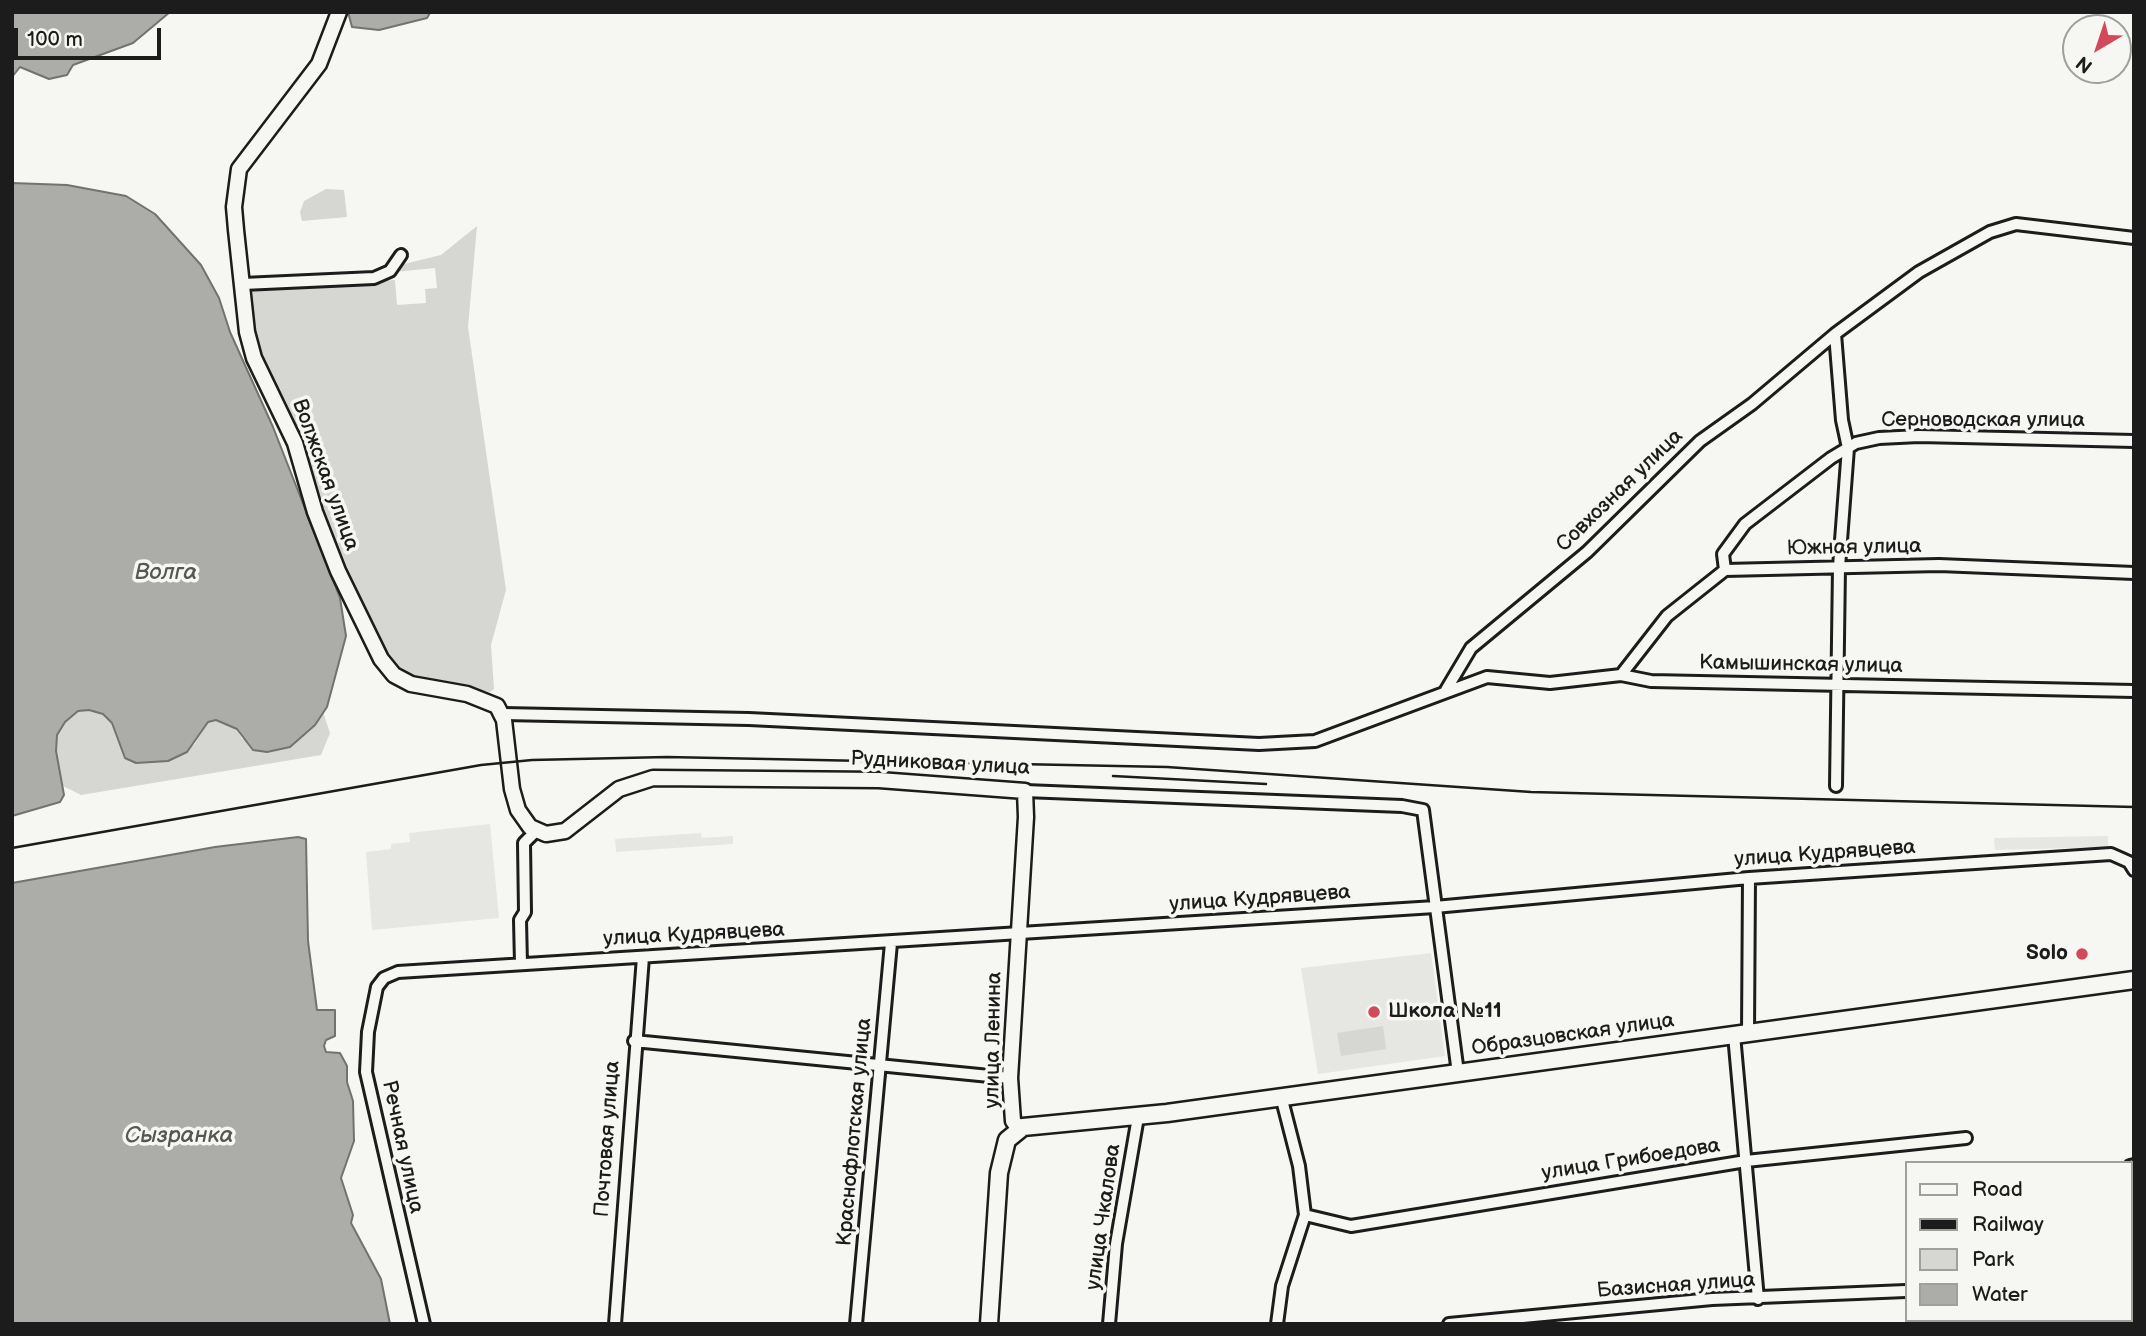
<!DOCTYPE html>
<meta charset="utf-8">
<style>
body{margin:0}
#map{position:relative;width:2146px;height:1336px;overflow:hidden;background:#f6f6f2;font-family:"Balsamiq Sans",sans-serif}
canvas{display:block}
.frame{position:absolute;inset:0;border:14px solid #1c1c1c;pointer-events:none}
.legend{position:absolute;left:1905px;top:1161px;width:228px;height:161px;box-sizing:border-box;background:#f6f6f2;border:2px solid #9f9f9c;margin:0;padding:9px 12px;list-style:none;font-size:21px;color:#1c1c1c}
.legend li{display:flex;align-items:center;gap:14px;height:35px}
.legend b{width:35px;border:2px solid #9f9f9c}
.north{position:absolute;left:2062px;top:14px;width:70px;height:70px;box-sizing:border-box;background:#f6f6f2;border:2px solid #9f9f9c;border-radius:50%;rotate:219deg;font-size:19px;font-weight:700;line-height:28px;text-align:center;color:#1c1c1c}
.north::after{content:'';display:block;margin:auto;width:24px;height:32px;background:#d1495b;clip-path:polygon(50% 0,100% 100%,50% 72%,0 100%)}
.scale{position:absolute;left:14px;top:28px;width:147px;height:32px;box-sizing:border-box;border:4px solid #1c1c1c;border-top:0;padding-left:9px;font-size:21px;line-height:24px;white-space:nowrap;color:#1c1c1c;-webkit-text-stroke:5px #f6f6f2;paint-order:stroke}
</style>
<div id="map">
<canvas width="2146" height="1336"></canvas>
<div class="frame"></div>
<ul class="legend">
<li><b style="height:9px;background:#f6f6f2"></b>Road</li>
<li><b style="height:9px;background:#1c1c1c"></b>Railway</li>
<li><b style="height:19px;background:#d6d6d2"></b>Park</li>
<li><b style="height:19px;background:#acaca9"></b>Water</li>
</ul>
<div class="north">N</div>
<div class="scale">100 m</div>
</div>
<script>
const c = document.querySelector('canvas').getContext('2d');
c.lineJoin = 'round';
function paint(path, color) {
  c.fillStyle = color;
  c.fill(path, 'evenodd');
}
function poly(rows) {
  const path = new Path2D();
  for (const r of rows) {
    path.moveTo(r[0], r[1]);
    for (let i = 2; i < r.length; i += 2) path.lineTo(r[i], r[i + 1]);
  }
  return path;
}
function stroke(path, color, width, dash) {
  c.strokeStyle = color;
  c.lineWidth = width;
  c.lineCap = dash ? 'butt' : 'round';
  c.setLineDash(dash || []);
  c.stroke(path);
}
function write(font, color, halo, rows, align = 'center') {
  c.font = font + ' "Balsamiq Sans",sans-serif';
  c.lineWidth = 7;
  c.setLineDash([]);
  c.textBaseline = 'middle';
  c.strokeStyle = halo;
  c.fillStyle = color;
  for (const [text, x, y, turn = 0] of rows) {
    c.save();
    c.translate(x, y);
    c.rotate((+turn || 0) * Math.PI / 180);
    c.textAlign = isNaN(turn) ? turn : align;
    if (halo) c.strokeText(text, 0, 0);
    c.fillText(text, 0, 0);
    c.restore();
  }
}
const built = poly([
 [490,824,499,918,372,930,366,852,391,849,391,844,410,842,409,833],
 [701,833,702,838,733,836,733,844,616,852,615,839],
 [2108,836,2108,847,1995,850,1994,838],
 [1431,953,1445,1056,1318,1074,1301,968]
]);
const green = poly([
 [326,189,344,190,347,217,302,221,300,212,304,201],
 [477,226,468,327,506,590,491,645,494,689,490,692,413,679,400,672,386,657,325,524,298,431,264,365,252,328,249,294,262,287,395,280,397,305,426,303,425,289,437,288,435,268,394,272,400,265,441,255],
 [89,710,103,714,112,723,125,758,194,745,208,722,216,720,237,729,242,739,315,725,323,712,330,733,321,755,81,795,63,786,56,751,57,735,65,722,78,711],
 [1383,1026,1386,1049,1341,1056,1337,1033]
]);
const water = poly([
 [12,12,170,12,133,43,73,65,67,75,49,79,20,67,12,77,12,12],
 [348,12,430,12,430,13,427,18,379,30,352,27,348,12],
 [12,183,67,185,126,196,155,214,201,265,219,298,230,332,273,427,340,598,346,636,327,707,315,725,290,747,267,752,253,750,237,729,216,720,208,722,187,752,168,761,136,763,125,758,112,723,103,714,89,710,78,711,65,722,57,735,56,751,64,795,60,802,12,816,12,183],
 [298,837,306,839,308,941,317,1010,335,1010,335,1036,326,1040,324,1046,326,1052,340,1053,347,1066,347,1082,353,1101,354,1141,341,1178,353,1215,351,1223,381,1279,390,1324,12,1324,12,883,215,847,298,837]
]);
const minor = poly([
 [243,284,374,278,390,271,401,255],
 [1835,334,1842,420,1848,448,1839,567,1836,786],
 [1725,570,1723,554,1745,524,1831,458,1856,443,1879,438,1919,436,2134,441],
 [1621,675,1667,616,1725,570,1939,565,2134,573],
 [1446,690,1471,648,1587,552,1700,441,1752,404,1835,334,1919,272,1990,232,2016,224,2134,238],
 [503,714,749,719,1259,744,1315,741,1487,677,1550,683,1621,675,1651,681,2134,691],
 [1025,791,1402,806,1423,810,1458,1073],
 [521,964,520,920,525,912,524,843,536,831],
 [1748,1033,1749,878],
 [1734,1035,1758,1299],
 [634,1041,1010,1078],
 [2130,1166,2134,1165],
 [1305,1215,1351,1226,1746,1161,1966,1138],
 [2130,1280,2134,1280],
 [424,1324,366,1072,368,1032,377,987,384,978,398,972,1435,907,1749,878,2111,854,2129,862,2134,870],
 [615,1324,643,957],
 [856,1324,891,943],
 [1109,1324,1116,1244,1138,1117],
 [1277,1324,1282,1286,1305,1215,1299,1166,1281,1096],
 [1449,1324,1712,1299,1906,1291]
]);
const tertiary = poly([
 [339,12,319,64,239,169,234,207,236,230,247,332,254,358,295,443,315,512,338,571,381,659,394,675,411,684,467,694,497,706,504,720,512,789,518,810,530,827,546,834,565,831,619,789,653,778,879,780,1025,791,1026,817,1010,1078,1013,1121,1019,1129]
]);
const secondary = poly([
 [989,1324,999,1173,1007,1140,1023,1127,1167,1113,2134,980]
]);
const rail = poly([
 [1113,776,1266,784],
 [12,848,481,765,532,760,667,757,1167,767,1531,792,2134,807]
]);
const markers = [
 [2082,954,7,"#d1495b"],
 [1374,1012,7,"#d1495b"]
];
const streetNames = [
 ["Серноводская улица",1983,421],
 ["Волжская улица",325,475,70],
 ["Совхозная улица",1620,491,-44],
 ["Южная улица",1854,548,-1],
 ["Камышинская улица",1801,665,1],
 ["Рудниковая улица",940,764,3],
 ["улица Кудрявцева",1825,854,-4],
 ["улица Кудрявцева",1260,899,-4],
 ["улица Кудрявцева",694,935,-3],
 ["Образцовская улица",1573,1035,-8],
 ["улица Ленина",994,1040,-89],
 ["Краснофлотская улица",855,1132,-85],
 ["Почтовая улица",608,1139,-86],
 ["Речная улица",402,1147,78],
 ["улица Грибоедова",1631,1160,-9],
 ["улица Чкалова",1104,1217,-82],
 ["Базисная улица",1676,1286,-4]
];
const poiNames = [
 ["Solo",2068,954],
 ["Школа №11",1388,1012,"left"]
];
const waterNames = [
 ["Волга",166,573],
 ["Сызранка",179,1136]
];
paint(built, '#e6e6e2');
paint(green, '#d6d6d2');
paint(water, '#acaca9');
stroke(water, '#727271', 2);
stroke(minor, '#1c1c1c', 16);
stroke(tertiary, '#1c1c1c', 19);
stroke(secondary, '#1c1c1c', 21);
stroke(minor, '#f6f6f2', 10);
stroke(tertiary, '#f6f6f2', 14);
stroke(secondary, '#f6f6f2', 16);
stroke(rail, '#1c1c1c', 2.5);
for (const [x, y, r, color] of markers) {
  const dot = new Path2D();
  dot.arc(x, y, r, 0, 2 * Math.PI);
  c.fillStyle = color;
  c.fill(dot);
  stroke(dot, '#f6f6f2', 2.5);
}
write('21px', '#1c1c1c', '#f6f6f2', streetNames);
write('bold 21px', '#1c1c1c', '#f6f6f2', poiNames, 'right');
write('italic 23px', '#565654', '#f6f6f2', waterNames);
</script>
